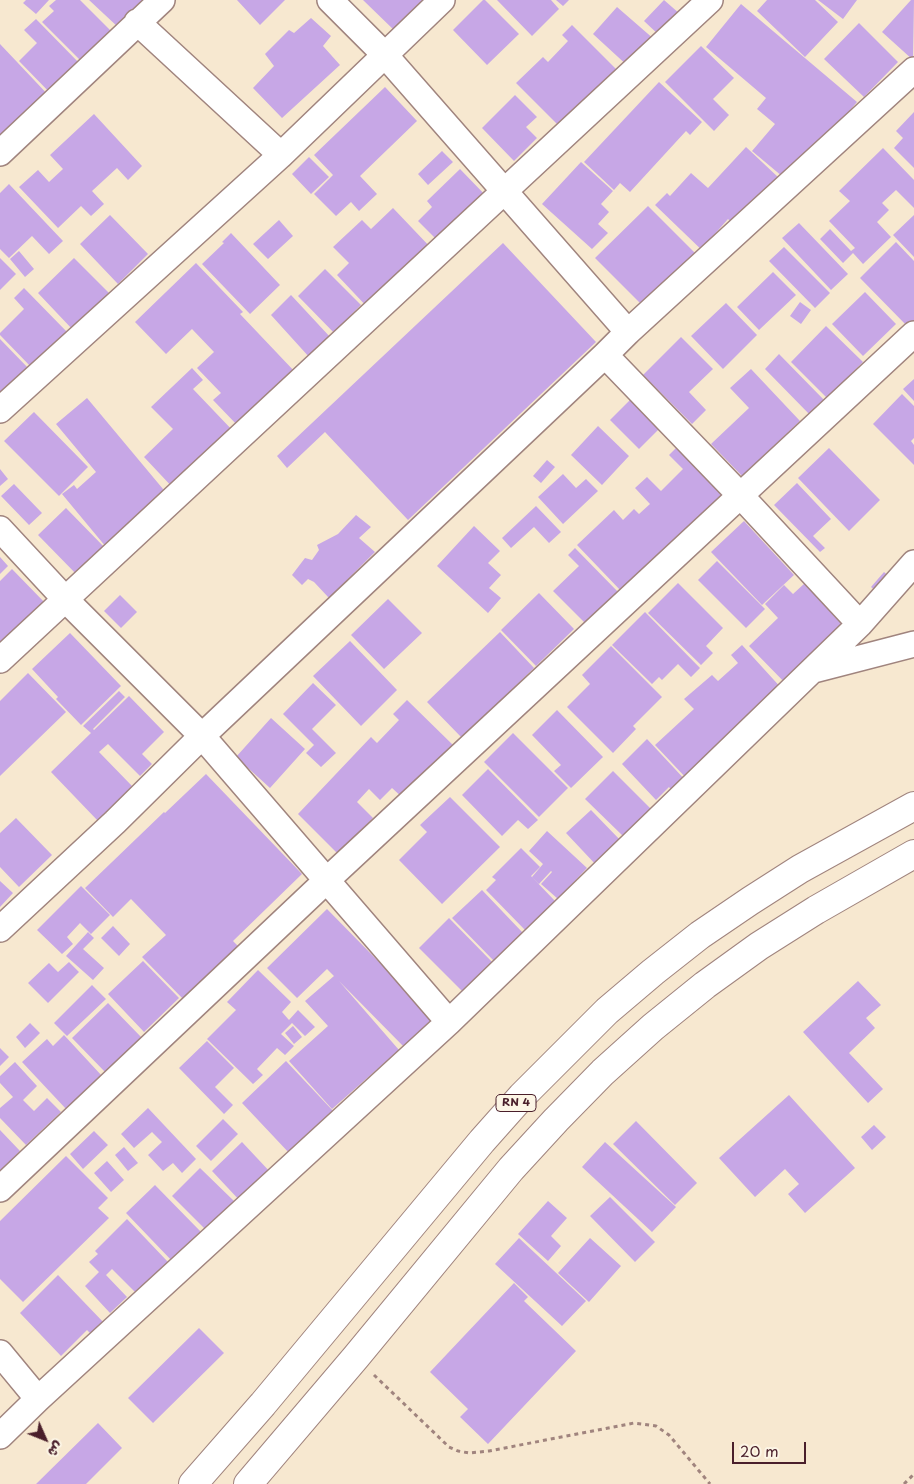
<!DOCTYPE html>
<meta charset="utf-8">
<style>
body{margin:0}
#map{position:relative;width:914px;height:1484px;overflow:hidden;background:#f7e8d0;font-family:"Playpen Sans","Playpen Sans Arabic",sans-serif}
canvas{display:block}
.north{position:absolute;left:20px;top:1414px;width:50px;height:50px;-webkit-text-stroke:4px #fcf5e5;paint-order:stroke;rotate:134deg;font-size:14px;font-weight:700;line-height:20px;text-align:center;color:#4a1f2b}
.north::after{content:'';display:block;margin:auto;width:18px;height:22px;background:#4a1f2b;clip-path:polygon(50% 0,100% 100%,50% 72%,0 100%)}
.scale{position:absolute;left:732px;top:1442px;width:74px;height:22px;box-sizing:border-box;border:2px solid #4a1f2b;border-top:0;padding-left:6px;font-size:15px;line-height:18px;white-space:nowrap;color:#4a1f2b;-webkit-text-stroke:4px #fcf5e5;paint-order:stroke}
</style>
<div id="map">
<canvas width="914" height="1484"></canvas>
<div class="north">ش</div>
<div class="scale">20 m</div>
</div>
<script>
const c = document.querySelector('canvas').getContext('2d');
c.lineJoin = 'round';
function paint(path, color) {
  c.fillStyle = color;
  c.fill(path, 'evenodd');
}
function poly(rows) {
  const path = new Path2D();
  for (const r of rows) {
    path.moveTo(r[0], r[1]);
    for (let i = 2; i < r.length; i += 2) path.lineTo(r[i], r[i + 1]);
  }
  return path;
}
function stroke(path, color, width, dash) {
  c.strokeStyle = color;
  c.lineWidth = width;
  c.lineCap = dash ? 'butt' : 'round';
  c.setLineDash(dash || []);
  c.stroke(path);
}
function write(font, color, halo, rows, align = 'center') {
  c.font = font + ' "Playpen Sans",sans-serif';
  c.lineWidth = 4;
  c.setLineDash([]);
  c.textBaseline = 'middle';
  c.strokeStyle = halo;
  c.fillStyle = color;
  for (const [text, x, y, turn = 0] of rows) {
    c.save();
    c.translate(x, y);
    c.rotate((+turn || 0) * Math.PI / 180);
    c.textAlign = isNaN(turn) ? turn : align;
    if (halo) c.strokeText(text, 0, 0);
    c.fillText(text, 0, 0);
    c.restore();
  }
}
const building = poly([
 [26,0,49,0,36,14,23,3],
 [56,0,80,0,116,36,86,66,42,22,54,11,49,6],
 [89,0,144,0,145,1,119,28],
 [237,0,285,0,260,25],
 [363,0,430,0,397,33],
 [483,0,485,0,519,34,487,65,453,30],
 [497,0,551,0,559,9,532,36],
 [556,0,569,0,563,6],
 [664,0,680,14,660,36,644,21],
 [767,0,815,0,838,22,805,57,757,11],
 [818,0,857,0,843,19],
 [911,0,914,0,913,60,882,32],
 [741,4,857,102,789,182,752,151,775,124,757,109,766,98,706,47],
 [617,7,655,40,630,68,593,34],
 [311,18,331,36,323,46,340,65,282,118,253,88,274,66,265,54,289,30,294,33],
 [36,19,84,68,54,97,19,61,37,43,24,30],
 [859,23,898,62,864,97,824,59],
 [572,25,619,72,562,129,516,83,543,57,548,62,568,41,562,35],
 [0,44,52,99,0,149],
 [701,46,734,78,713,99,729,115,714,131,665,82],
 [659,82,702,122,690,135,686,131,630,192,620,183,614,190,584,162],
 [385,87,417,121,360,176,377,194,359,211,351,202,336,216,314,194,333,175,314,155],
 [515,95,537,117,526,127,537,138,514,161,482,128],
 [914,112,914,168,894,148,903,138,896,131],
 [94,114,142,166,128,180,117,168,92,191,104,204,91,216,81,206,58,228,19,187,38,170,49,182,63,169,50,155],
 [746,147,779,178,734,225,728,219,713,236,721,243,708,256,655,205,667,193,670,196,691,173,708,188],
 [883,148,914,180,914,208,896,190,882,203,889,210,877,222,891,237,863,264,853,253,843,263,820,239,830,229,851,251,855,248,829,221,850,201,839,191],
 [442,151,453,162,428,185,418,174],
 [309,157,329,177,311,194,292,174],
 [581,162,613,191,601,204,609,212,598,224,608,233,592,249,542,204],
 [460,169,490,200,443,246,418,221,432,207,427,201],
 [9,184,63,241,49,254,32,236,9,258,0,249,0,193],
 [648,206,699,257,646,309,595,258],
 [393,208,433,250,370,310,337,275,349,263,333,247,362,220,371,229],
 [110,215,148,254,118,284,80,244],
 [914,215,914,257,893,235],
 [279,220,293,236,268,259,253,244],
 [799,223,848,274,831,290,782,238],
 [231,233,280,285,250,314,202,264,224,243,222,242],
 [896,242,914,261,914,321,908,327,860,278],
 [503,243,596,342,408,520,325,432,287,468,277,456],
 [784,247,830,293,815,308,769,261],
 [19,251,34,269,25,277,10,259],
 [0,258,16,274,0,290],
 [74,258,110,294,73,330,38,293],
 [196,263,243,312,240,314,296,373,239,427,213,400,221,393,197,368,214,352,192,329,166,354,135,322],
 [325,269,361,305,343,323,349,329,339,338,298,296],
 [773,272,796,295,759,330,737,307],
 [24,288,68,333,32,368,0,335,0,333,24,309,14,298],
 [865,292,896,324,863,356,832,324],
 [291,295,331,338,310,358,271,315],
 [800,302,811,310,801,324,790,316],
 [726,303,757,335,723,369,691,336],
 [826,326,863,362,837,388,838,390,829,400,791,362],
 [681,337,713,369,689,392,706,410,692,424,643,375],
 [0,339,31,371,0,401],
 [779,354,826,402,811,416,765,369],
 [192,368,203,380,193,389,235,433,175,490,144,457,173,429,151,407],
 [751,369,800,421,742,476,711,444,749,408,730,388],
 [914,379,914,401,903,389],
 [902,394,914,406,914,438,911,441,914,445,914,465,873,424],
 [634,396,663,425,639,449,610,420],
 [87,398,168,495,106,547,62,494,74,485,77,489,96,472,56,424],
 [34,412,88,467,59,496,4,441],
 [598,426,629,456,602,485,571,455],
 [679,445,725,493,622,592,577,545,614,510,623,520,634,509,639,514,650,504,635,488,647,477,661,491,683,469,669,455],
 [829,448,880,500,849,531,798,478],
 [547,460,555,467,541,483,533,476],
 [0,469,8,479,0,486],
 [563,474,576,488,586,479,598,491,563,524,538,497],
 [797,483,831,519,813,536,825,548,820,552,774,505],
 [14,484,42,513,29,525,1,496],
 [536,506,561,532,549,543,534,527,511,548,502,538],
 [66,508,109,552,81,579,38,535],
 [356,515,371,527,359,538,375,552,329,598,314,582,308,579,302,585,292,575,305,558,312,560,319,550,317,545,338,534],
 [744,521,794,575,762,605,711,552],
 [474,526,500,551,488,563,501,575,489,588,501,598,488,613,437,566],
 [575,548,621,595,589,627,553,591,579,566,568,555],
 [0,557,8,566,0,574],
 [717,561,765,609,746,628,698,580],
 [12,569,47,605,0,651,0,581],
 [884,572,898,584,885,599,871,587],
 [678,583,723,628,706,646,713,653,701,665,648,613],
 [805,583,852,631,792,690,749,646,778,618,765,604,784,585,793,594],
 [539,593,574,629,536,666,501,630],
 [120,595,137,612,121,628,104,611],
 [388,599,422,633,384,669,351,635],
 [645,612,700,668,691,677,678,664,662,680,659,677,652,684,612,645],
 [500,632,534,668,462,738,427,702],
 [70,633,121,686,81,725,56,699,58,697,32,669],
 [350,641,397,690,361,726,313,676],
 [742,645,784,691,688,780,655,745,694,709,684,699,712,675,718,681,738,663,731,655],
 [611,646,662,697,633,726,636,729,613,753,567,707,590,684,582,675],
 [28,673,66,712,0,776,0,701],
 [313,683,336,705,312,729,336,753,321,767,306,753,314,745,283,714],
 [119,691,125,697,93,729,94,730,129,696,164,732,142,754,152,764,140,776,108,744,99,752,132,786,98,821,51,772,91,733,83,726],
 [407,700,454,746,403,798,392,788,380,800,369,789,357,802,373,818,338,854,298,814,371,737,377,743,399,720,393,714],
 [557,710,603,757,571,788,554,771,561,765,532,735],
 [271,718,305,749,270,788,236,757],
 [513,733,568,788,539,817,484,762],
 [647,739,688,783,675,795,669,787,656,800,622,764],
 [488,769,538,820,528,829,518,820,502,836,462,795],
 [613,771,652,810,624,837,585,799],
 [206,774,302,874,233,941,240,948,185,1001,142,957,166,935,131,899,113,917,85,888,164,812,165,813],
 [450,797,500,847,442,904,399,860,427,832,420,825],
 [591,810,623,843,598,867,566,833],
 [16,818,52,855,19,887,0,867,0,833],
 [547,831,587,868,558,899,541,884,552,872,551,871,539,884,532,877,543,864,529,851],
 [521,848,540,867,531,876,555,901,525,930,486,890,496,880,492,877],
 [0,881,13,893,0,907],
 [81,886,110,915,91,934,80,923,67,937,73,944,62,954,37,930],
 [482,890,523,933,494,961,452,918],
 [327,909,435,1019,405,1048,339,981,399,1050,332,1109,289,1061,328,1026,305,1001,334,976,327,969,297,998,267,968],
 [449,918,496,966,466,995,419,948],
 [113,926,130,944,119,956,101,938],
 [88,932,94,938,83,949,104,968,93,980,66,956],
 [143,961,179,998,144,1032,108,994],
 [69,962,79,972,48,1003,28,983,49,963,58,972],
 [258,970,291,1002,282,1012,289,1020,298,1010,315,1027,305,1036,292,1023,281,1034,294,1046,285,1055,277,1048,257,1069,263,1075,253,1084,207,1039,236,1010,227,1002],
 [858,981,881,1005,866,1018,875,1028,849,1053,883,1089,868,1103,803,1032],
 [92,985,106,999,67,1036,54,1023],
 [108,1003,142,1038,106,1073,72,1038],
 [30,1023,40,1033,25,1048,16,1037],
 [293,1026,302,1037,294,1044,285,1033],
 [64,1035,102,1076,67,1110,22,1062,47,1039,53,1046],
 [207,1041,234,1068,215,1087,233,1105,224,1114,179,1068],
 [0,1048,9,1057,0,1066],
 [286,1061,335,1113,291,1155,242,1103],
 [15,1062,37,1086,23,1100,34,1111,47,1098,61,1112,26,1145,0,1118,0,1108,13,1097,0,1083,0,1076],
 [789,1095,855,1168,805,1213,788,1194,799,1184,785,1169,755,1197,719,1158],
 [148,1108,196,1159,182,1173,173,1163,163,1171,148,1155,162,1142,152,1132,134,1148,121,1134],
 [223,1119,238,1134,211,1161,196,1146],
 [636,1121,697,1183,675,1205,613,1144],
 [874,1125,886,1137,872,1150,861,1137],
 [0,1130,20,1151,0,1172],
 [94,1131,108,1145,83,1169,70,1154],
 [242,1142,272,1174,242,1203,212,1171],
 [605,1142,676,1207,652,1232,582,1167],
 [124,1147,138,1163,128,1171,115,1155],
 [66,1156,108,1198,98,1208,109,1218,23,1302,0,1279,0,1221],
 [107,1161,124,1180,111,1192,94,1173],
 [200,1168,235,1202,206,1230,172,1196],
 [155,1185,202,1233,173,1262,126,1213],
 [610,1197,655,1242,635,1262,590,1216],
 [548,1201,567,1218,551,1236,561,1246,548,1261,518,1234],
 [127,1219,168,1262,136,1293,112,1269,106,1275,127,1297,110,1313,85,1286,99,1272,89,1262,98,1254,95,1251],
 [519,1238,586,1301,562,1326,495,1264],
 [590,1238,621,1266,589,1302,558,1273],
 [58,1275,106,1325,94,1337,87,1330,61,1356,20,1313],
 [514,1283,528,1297,524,1301,576,1351,488,1444,460,1417,468,1409,430,1372],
 [199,1328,224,1353,153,1423,128,1398],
 [98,1423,122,1448,86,1484,36,1484]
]);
const path = poly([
 [374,1375,449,1447,458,1451,469,1453,489,1451,634,1423,656,1426,669,1435,710,1484],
 [904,1484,914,1474]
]);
const minor = poly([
 [330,0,384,54,628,332],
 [137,22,281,155],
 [0,153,162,0],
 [605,355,740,495,860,624],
 [0,410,281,155,442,0],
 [0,529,66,600,202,736,449,1022],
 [0,660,710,0],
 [814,670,914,644],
 [0,929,115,822,202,736,605,355,628,332,914,70],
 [0,1189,327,880,914,334],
 [0,1353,38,1399],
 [0,1436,38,1399,449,1022,860,624,914,563]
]);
const primary = poly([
 [193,1484,263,1404,482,1141,522,1096,607,1011,653,972,700,935,750,901,800,869,914,806],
 [248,1484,356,1357,511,1169,556,1120,603,1072,653,1027,705,985,759,946,816,910,914,854]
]);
const shields = [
 [516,1103,40]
];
const shieldNames = [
 ["RN 4",516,1103]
];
paint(building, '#c7a7e6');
stroke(minor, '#a0847e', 28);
stroke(primary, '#a0847e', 30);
stroke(path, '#a0847e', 3, [4, 4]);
stroke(minor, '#fff', 25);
stroke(primary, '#fff', 28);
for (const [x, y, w] of shields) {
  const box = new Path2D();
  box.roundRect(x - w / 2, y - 8.5, w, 17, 4);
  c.fillStyle = '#fcf5e5';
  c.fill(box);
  stroke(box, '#4a1f2b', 1);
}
write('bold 11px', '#4a1f2b', null, shieldNames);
</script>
